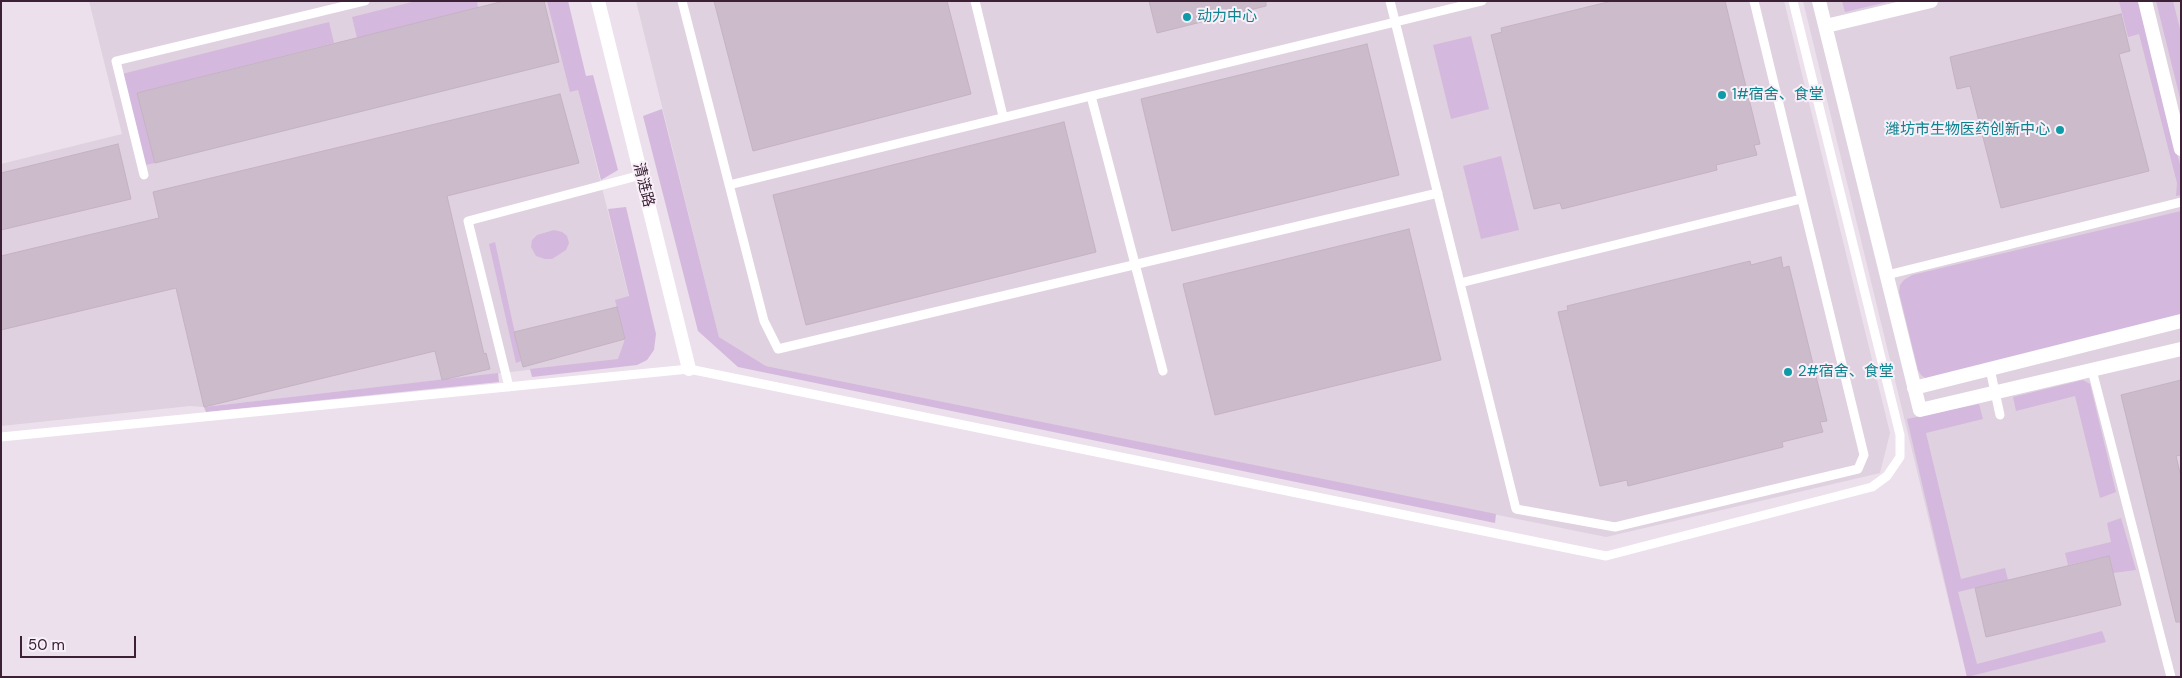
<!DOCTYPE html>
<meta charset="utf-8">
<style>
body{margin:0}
#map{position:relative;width:2182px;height:678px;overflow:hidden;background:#ebe0eb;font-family:"DM Sans",sans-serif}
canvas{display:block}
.frame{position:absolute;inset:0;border:2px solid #3c2036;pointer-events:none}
.scale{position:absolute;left:20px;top:636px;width:116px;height:22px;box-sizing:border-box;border:2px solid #3c2036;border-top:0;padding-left:6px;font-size:15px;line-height:18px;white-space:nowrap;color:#3c2036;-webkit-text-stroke:4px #f8f0f8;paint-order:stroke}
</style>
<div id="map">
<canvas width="2182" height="678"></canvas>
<div class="frame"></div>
<div class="scale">50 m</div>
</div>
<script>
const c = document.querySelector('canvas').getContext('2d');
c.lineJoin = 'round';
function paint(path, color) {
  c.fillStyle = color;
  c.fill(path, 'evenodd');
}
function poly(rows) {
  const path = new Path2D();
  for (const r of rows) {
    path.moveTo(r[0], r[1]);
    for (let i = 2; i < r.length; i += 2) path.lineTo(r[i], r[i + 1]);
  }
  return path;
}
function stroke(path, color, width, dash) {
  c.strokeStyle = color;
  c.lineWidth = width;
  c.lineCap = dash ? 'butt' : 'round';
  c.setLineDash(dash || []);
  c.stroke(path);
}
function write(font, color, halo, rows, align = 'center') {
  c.font = font + ' "DM Sans","Noto Sans SC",sans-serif';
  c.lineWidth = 4;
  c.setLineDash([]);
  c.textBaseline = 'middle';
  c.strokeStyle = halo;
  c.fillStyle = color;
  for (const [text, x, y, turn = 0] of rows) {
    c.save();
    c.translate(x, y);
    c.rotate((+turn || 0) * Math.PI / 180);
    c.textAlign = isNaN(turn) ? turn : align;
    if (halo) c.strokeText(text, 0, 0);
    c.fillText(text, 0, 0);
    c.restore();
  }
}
const built = poly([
 [89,1,556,1,639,338,624,359,204,407,190,406,1,426,1,164,122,134],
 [636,1,1784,1,1890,433,1880,473,1606,537,766,366,719,337],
 [1803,1,2181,1,2181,677,1967,677]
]);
const green = poly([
 [416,1,477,1,478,8,357,38,352,17],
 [547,1,568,1,586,76,593,75,618,170,601,180,578,90,570,92],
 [1842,1,1891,1,1845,12],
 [2119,1,2140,1,2181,169,2181,195,2176,196,2177,183,2139,34,2128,37],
 [2156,1,2173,1,2181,33,2181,102],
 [329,22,334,43,137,93,155,163,145,165,122,74],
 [1471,36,1489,109,1451,119,1433,45],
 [662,109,719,337,766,366,1496,514,1495,523,738,367,698,331,643,116],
 [1501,156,1519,230,1481,239,1463,166],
 [626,207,656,334,654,350,647,360,637,365,532,377,530,369,618,359,625,339,615,300,629,296,608,209],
 [2181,211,2181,316,1927,379,1921,375,1918,370,1899,292,1900,285,1904,280,1912,275],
 [554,230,562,232,567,236,569,243,566,250,552,259,545,259,536,256,531,247,532,240,537,235],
 [495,242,521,361,516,363,489,244],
 [498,373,499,382,206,412,204,407],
 [2083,380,2090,384,2116,492,2100,498,2075,396,2016,411,2013,397],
 [1979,404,1983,419,1926,433,1961,579,2005,568,2008,580,1958,592,1977,664,2102,631,2106,642,1967,677,1907,419],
 [2121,518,2136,570,2113,573,2109,556,2068,565,2065,553,2111,542,2107,523]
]);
const building = poly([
 [504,1,544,1,559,62,155,163,137,93,504,1],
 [714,1,947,1,971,94,753,151,714,1],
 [1149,1,1266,1,1266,6,1157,33,1149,1],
 [1612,1,1725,1,1760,144,1754,145,1757,155,1716,165,1717,170,1562,209,1560,203,1534,209,1491,35,1502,32,1501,28,1612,1],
 [2121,14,2130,51,2119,54,2149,171,2001,208,1970,86,1957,89,1950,57,2121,14],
 [1367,44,1399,175,1172,231,1141,99,1367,44],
 [560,94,579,163,447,196,484,354,486,353,490,369,442,380,435,351,204,407,176,288,1,330,1,256,159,218,153,192,560,94],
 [1064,122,1096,252,806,325,773,195,1064,122],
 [118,144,131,199,1,230,1,173,118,144],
 [1409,229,1441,360,1215,415,1183,284,1409,229],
 [1781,257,1783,268,1789,266,1827,421,1820,422,1823,432,1782,442,1783,447,1628,486,1627,480,1600,486,1558,312,1568,310,1567,306,1750,261,1751,265,1781,257],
 [617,307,625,339,523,367,514,332,617,307],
 [2181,380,2181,455,2176,456,2181,477,2181,622,2176,622,2121,395,2181,380],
 [2109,556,2121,605,1986,637,1975,588,2109,556]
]);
const service = poly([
 [682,1,764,321,778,349,1438,193],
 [975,1,1003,116],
 [1390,1,1516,509,1615,527,1858,469,1864,455,1754,1],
 [1091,96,1482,1],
 [144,175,116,61,365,1],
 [729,185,1091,96,1163,371],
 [1887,275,2181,202],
 [1460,283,1801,199],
 [1990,369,2000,415],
 [2092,370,2171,677],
 [509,387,468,221,641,175],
 [1,437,689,369,1606,556,1872,487,1887,476,1900,457,1900,435,1793,1]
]);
const minor = poly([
 [1819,1,1920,410,2181,349],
 [2145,1,2181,149],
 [1826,26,1931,1],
 [1914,388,2181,321]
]);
const tertiary = poly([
 [598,1,689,369]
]);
const markers = [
 [1187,17,5,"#0f9aa8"],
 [1722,95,5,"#0f9aa8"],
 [2060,130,5,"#0f9aa8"],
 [1788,372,5,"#0f9aa8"]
];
const cultureNames = [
 ["动力中心",1197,17],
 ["1#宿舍、食堂",1732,95],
 ["潍坊市生物医药创新中心",2050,130,"right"],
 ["2#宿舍、食堂",1798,372]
];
const streetNames = [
 ["清涟路",643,185,76]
];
paint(built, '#dfd1df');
paint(green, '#d4b8dd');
paint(building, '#ccbccb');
stroke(building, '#c5b2c3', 1);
stroke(service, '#fff', 9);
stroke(minor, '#fff', 14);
stroke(tertiary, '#fff', 14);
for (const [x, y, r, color] of markers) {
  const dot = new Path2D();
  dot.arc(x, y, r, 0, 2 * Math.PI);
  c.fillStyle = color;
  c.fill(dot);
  stroke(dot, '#f8f0f8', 2);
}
write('15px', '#0d838f', '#f8f0f8', cultureNames, 'left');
write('15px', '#3c2036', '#f8f0f8', streetNames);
</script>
